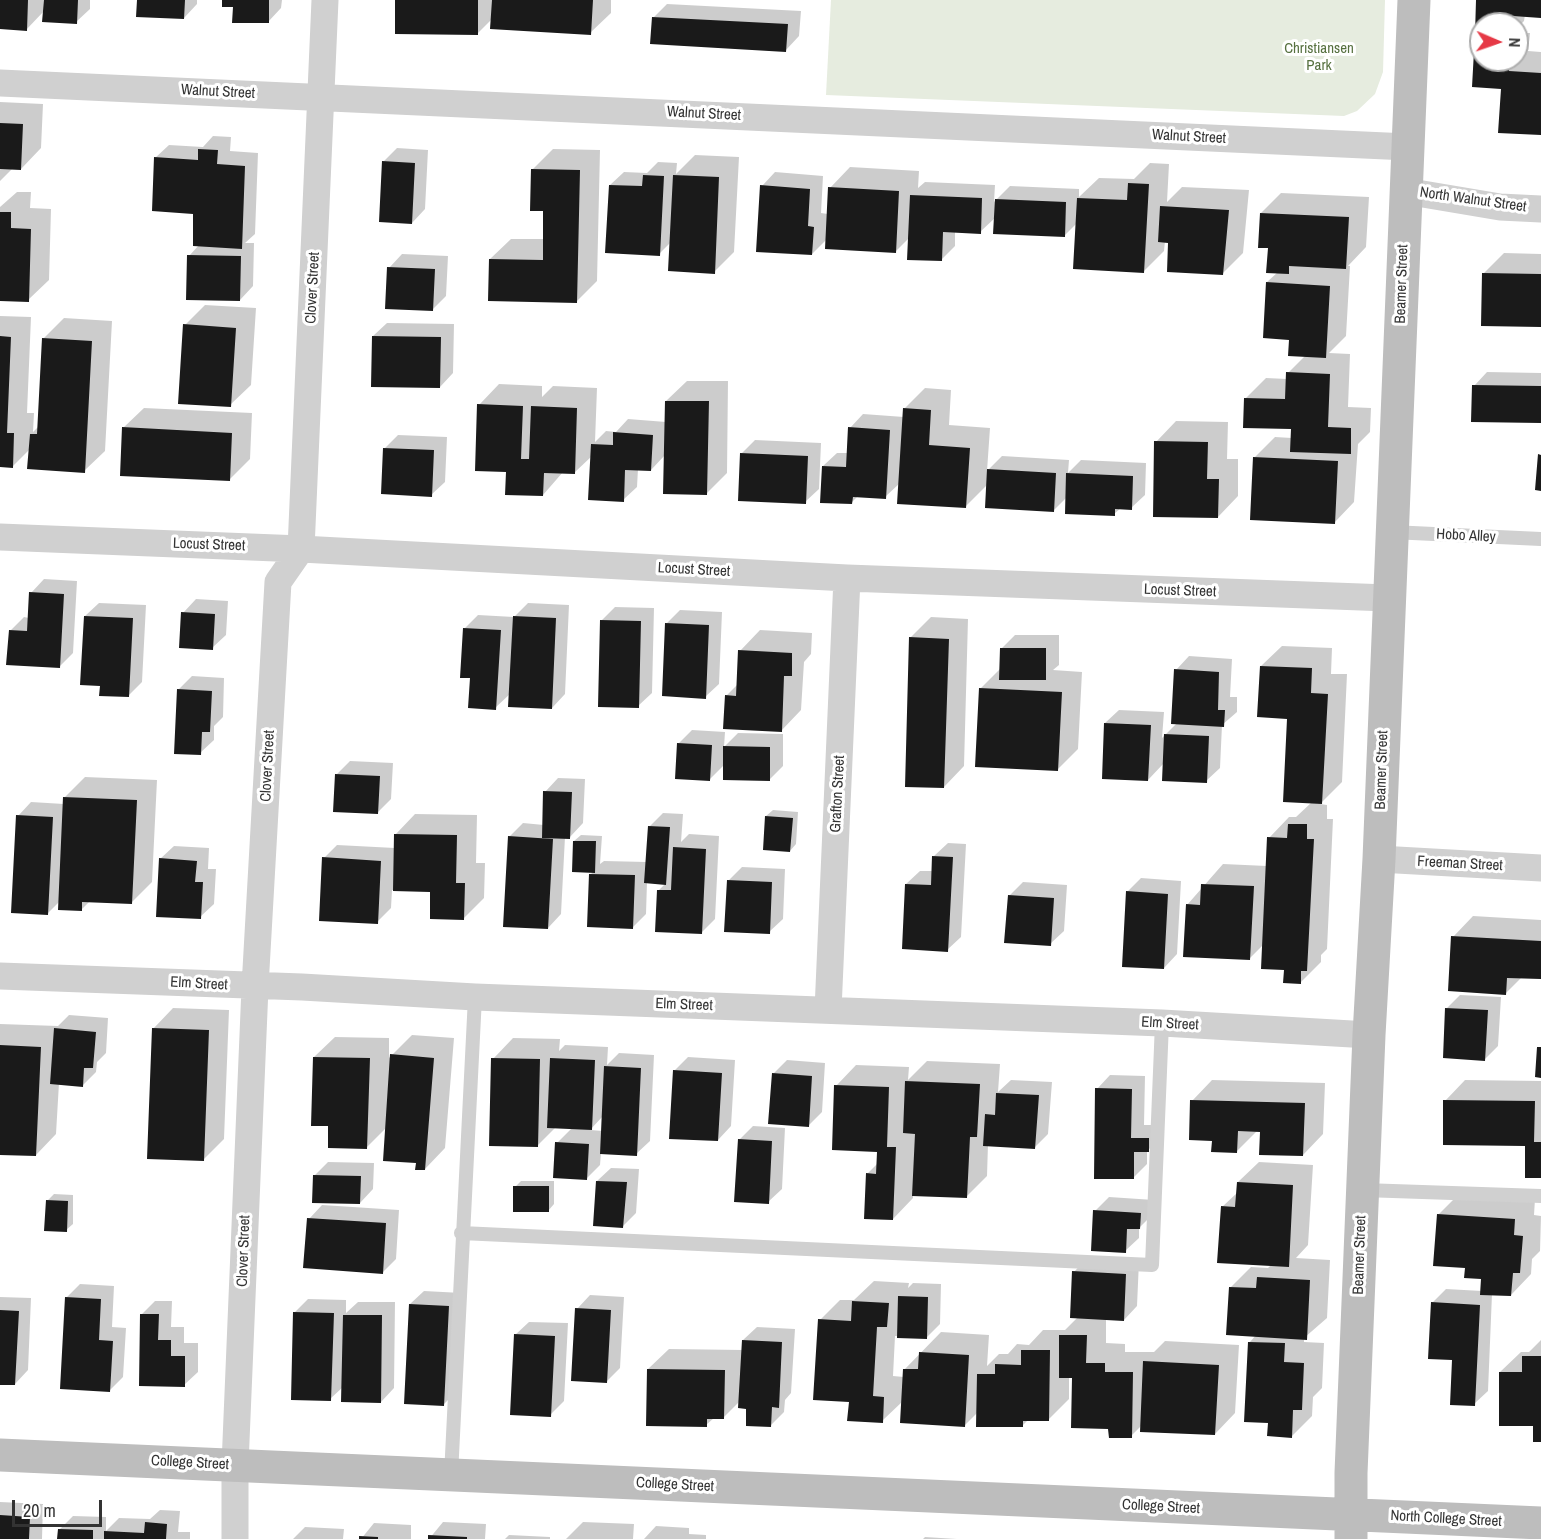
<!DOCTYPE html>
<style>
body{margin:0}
#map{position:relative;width:1541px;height:1539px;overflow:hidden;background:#fff;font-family:"Archivo Narrow",sans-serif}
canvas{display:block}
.north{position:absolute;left:1469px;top:12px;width:60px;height:60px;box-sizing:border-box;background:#fff;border:2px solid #adadad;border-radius:50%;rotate:92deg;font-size:16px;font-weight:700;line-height:24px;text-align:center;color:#333}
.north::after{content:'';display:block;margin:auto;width:21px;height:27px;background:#e63946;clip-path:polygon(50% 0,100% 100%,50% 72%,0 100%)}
.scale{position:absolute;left:12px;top:1500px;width:90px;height:27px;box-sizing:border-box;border:3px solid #333;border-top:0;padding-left:8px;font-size:18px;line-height:21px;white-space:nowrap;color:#333;-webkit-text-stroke:4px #fff;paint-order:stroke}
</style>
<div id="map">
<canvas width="1541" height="1539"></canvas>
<div class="north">N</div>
<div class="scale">20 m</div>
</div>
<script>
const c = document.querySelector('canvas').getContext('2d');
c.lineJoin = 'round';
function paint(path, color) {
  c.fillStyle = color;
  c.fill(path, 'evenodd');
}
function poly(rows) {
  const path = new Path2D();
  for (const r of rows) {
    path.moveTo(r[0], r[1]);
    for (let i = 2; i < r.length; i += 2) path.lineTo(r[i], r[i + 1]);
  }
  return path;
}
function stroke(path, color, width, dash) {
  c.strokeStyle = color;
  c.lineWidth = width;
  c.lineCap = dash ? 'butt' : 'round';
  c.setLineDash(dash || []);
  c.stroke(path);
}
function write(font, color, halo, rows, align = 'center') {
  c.font = font + ' "Archivo Narrow",sans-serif';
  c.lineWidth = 6;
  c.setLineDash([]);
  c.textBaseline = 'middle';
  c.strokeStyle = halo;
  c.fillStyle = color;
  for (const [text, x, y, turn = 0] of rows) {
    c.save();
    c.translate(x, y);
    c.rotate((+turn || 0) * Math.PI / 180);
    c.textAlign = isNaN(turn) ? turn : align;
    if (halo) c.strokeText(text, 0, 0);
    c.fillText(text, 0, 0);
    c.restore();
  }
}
const green = poly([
 [831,0,1385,0,1383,72,1375,94,1357,111,1344,116,826,95]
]);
const shadow = poly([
 [0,0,90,0,90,9,76,22,44,11,26,30,0,28],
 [138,0,197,0,197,4,184,18],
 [224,0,282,0,281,8,268,22],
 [397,0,611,0,611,13,590,33,493,18,477,34],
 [1479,0,1541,0,1541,16,1525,15,1524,21,1517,28,1517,24,1481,24],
 [667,4,801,11,799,36,786,50,653,18],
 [1517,33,1530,33,1528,51,1541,52,1541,133,1502,87,1474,86,1476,52,1481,46,1481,60,1517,60],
 [0,102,43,104,41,148,21,169,12,169,0,181],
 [213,136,231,137,230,151,258,153,255,234,245,243,254,243,253,286,240,300,189,256,199,245,195,213,155,158,169,145,203,147],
 [397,148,428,150,425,209,412,223,384,161],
 [553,149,600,150,597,281,577,301,490,259,511,239,544,239,545,210,533,169],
 [695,155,739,157,734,252,714,272,671,242,659,254,610,185,624,172,647,173,658,162,677,163,676,174],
 [1150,163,1169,164,1167,202,1182,187,1249,190,1243,253,1222,274,1170,241,1165,241,1164,251,1144,271,1077,223,1064,236,996,217,980,232,955,231,955,246,941,260,910,237,895,252,827,239,812,254,762,186,775,172,823,176,821,213,828,214,830,188,850,167,919,171,918,188,925,182,995,185,994,202,1010,186,1079,189,1079,197,1099,178,1134,179],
 [17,192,31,192,30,208,51,209,49,280,28,300,0,299,0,207],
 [1281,193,1369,197,1366,247,1348,266,1350,266,1346,336,1329,353,1350,354,1348,407,1371,408,1370,432,1358,444,1354,502,1334,523,1255,457,1275,437,1292,438,1292,428,1245,399,1266,378,1287,379,1288,373,1305,356,1291,339,1267,282,1278,272,1261,213],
 [1504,253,1541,254,1541,326,1484,273],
 [402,254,448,256,446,296,433,309,389,268],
 [205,305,256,308,251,385,230,405,185,325],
 [0,316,31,317,27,413,34,413,33,432,39,426,43,339,64,318,112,321,105,451,84,471,30,449,12,467,0,466],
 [387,323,454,324,453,373,440,387,373,336],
 [1487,372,1541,373,1541,422,1474,386],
 [687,381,728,381,727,473,707,493,665,455,651,470,638,469,637,487,623,500,592,456,574,473,563,472,543,495,507,470,479,405,499,384,542,386,542,397,553,386,597,388,595,442,606,431,616,432,628,419,666,422,666,401],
 [925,388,951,390,949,425,990,428,987,471,1002,456,1069,460,1068,473,1081,460,1146,463,1145,495,1131,508,1121,508,1114,514,1067,497,1053,511,988,484,966,506,900,483,885,497,858,496,851,503,823,466,837,453,848,453,850,428,863,414,904,417,904,409],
 [144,408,252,413,250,459,229,480,123,428],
 [1176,421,1228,422,1227,459,1238,459,1238,496,1218,517,1156,442],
 [398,435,447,437,445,482,431,495,384,449],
 [755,440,821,443,819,489,805,502,741,454],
 [44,579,77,581,73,653,59,667,10,631,24,617,29,618,31,593],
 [196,599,228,601,226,635,212,648,183,613],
 [99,603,146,605,142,682,128,696,101,684,85,616],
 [528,603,569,605,565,694,552,708,511,693,495,708,471,676,464,629,478,615,514,617],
 [615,607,654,608,652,693,638,706,601,621],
 [680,610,722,612,719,684,705,697,667,623],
 [931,617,968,619,964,766,944,787,910,638],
 [760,630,812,633,811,654,804,662,801,710,781,731,726,696,738,684,740,651],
 [1015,635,1059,635,1059,665,1053,670,1082,672,1078,749,1058,769,981,688,1001,668,1001,649],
 [1282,646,1332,648,1331,674,1347,674,1342,782,1320,804,1327,805,1327,819,1333,819,1327,949,1321,955,1321,962,1300,983,1263,945,1249,959,1187,905,1223,864,1267,866,1269,838,1289,817,1296,817,1312,802,1288,718,1261,666],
 [1189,656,1232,659,1230,697,1237,697,1237,712,1222,725,1220,768,1206,781,1164,763,1148,780,1105,723,1119,710,1164,712,1162,738,1177,723,1176,670],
 [192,676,224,678,223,717,214,726,214,740,200,753,178,690],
 [692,730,725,732,724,747,738,733,783,734,783,766,769,780,724,765,709,780,679,743],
 [350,761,393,763,391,799,377,813,337,774],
 [85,777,157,780,152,882,132,902,90,901,81,910,60,901,48,913,18,816,31,802,64,804,65,797],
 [558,778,585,779,583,823,570,837,565,837,561,914,548,928,509,837,523,823,544,825,545,792],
 [773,810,798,812,796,844,790,851,766,816],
 [663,813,683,814,681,842,689,834,719,836,715,919,701,933,659,890,666,883,647,882,646,914,633,927,590,875,593,872,574,841,581,835,602,836,600,864,604,861,647,862,649,827],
 [415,814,477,815,476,863,485,863,484,898,464,918,432,890,392,890,391,908,377,922,324,858,337,845,395,848,395,835],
 [948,843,966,844,961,937,947,950,906,884,920,871,933,871,934,856],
 [174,846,209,848,208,869,216,869,214,904,200,917,160,859],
 [742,867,785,869,783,919,769,932,728,881],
 [1141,878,1181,881,1177,954,1164,968,1127,892],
 [1023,882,1067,885,1064,931,1050,944,1009,896],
 [1473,916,1541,920,1541,978,1522,977,1506,993,1453,937],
 [1460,995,1501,997,1498,1046,1485,1059,1447,1008],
 [173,1008,229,1010,224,1139,204,1159,153,1029],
 [69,1015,108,1018,106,1053,97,1062,96,1072,83,1085,59,1083,56,1134,36,1155,0,1153,0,1024,58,1026],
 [412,1035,454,1038,445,1148,425,1169,387,1127,367,1147,330,1124,314,1057,335,1037,389,1038,389,1058],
 [513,1038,560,1039,559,1051,565,1045,608,1047,607,1065,619,1053,654,1055,650,1141,636,1154,601,1153,600,1165,587,1178,557,1143,572,1128,556,1127,537,1146,493,1059],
 [603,1116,603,1131,590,1130],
 [688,1057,735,1060,731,1126,718,1140,674,1071],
 [787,1060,825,1063,822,1112,808,1126,773,1074],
 [927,1061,1000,1064,998,1092,1011,1080,1052,1082,1048,1134,1035,1147,988,1144,987,1176,966,1197,913,1194,913,1198,893,1219,867,1174,878,1163,878,1150,836,1086,856,1065,909,1067,908,1080],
 [1110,1075,1145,1076,1144,1125,1162,1125,1162,1137,1147,1151,1147,1164,1133,1178,1097,1089],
 [1212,1080,1325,1083,1323,1134,1303,1155,1258,1130,1237,1151,1213,1139,1192,1101],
 [1465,1080,1541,1081,1541,1177,1527,1144,1445,1101],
 [753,1126,785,1128,782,1189,768,1202,739,1140],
 [328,1162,374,1163,373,1189,360,1203,314,1176],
 [1259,1162,1313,1165,1308,1245,1296,1258,1330,1260,1327,1318,1304,1338,1304,1342,1324,1343,1322,1388,1313,1397,1312,1416,1292,1436,1269,1421,1250,1342,1256,1335,1230,1288,1251,1267,1268,1268,1271,1265,1222,1207,1238,1192,1238,1182],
 [611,1168,639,1169,636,1213,623,1226,597,1181],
 [521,1181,554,1181,554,1204,548,1211,515,1187],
 [54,1194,73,1195,73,1224,66,1230,47,1201],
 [1459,1194,1535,1199,1534,1215,1541,1216,1540,1251,1532,1259,1531,1274,1511,1295,1492,1294,1488,1391,1474,1404,1432,1303,1446,1289,1482,1291,1483,1278,1466,1267,1438,1215],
 [1109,1197,1154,1200,1153,1214,1139,1228,1139,1238,1125,1251,1095,1211],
 [322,1205,399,1210,396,1259,383,1272,309,1219],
 [1087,1258,1139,1261,1137,1306,1124,1320,1106,1319,1106,1343,1125,1344,1125,1352,1154,1352,1165,1341,1239,1345,1235,1413,1215,1434,1141,1426,1131,1436,1110,1427,1073,1377,1069,1377,1069,1399,1048,1420,1029,1419,1022,1426,978,1412,965,1425,903,1401,882,1421,850,1401,820,1320,840,1300,854,1300,874,1281,909,1283,908,1288,913,1283,941,1284,940,1324,927,1337,895,1336,893,1376,904,1377,904,1370,941,1332,989,1335,987,1366,999,1354,1008,1354,1017,1344,1029,1345,1043,1330,1065,1330,1078,1317,1074,1272],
 [80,1284,114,1286,112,1327,126,1328,123,1377,110,1390,66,1298],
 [424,1291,462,1293,457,1391,443,1405,410,1304],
 [590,1295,624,1297,620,1368,606,1382,577,1309],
 [0,1297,31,1298,28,1370,15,1384,0,1383],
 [308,1299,346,1300,346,1313,358,1302,395,1302,394,1388,381,1402,343,1387,330,1399,295,1312],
 [155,1301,172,1301,171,1327,184,1327,184,1343,198,1343,198,1372,184,1385,141,1315],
 [529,1322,568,1323,564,1401,550,1415,515,1335],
 [757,1327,795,1329,791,1393,785,1400,784,1412,771,1425,740,1401,723,1418,714,1418,706,1425,648,1369,669,1349,743,1350,743,1340],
 [1541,1340,1541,1440,1535,1425,1500,1372,1521,1352,1529,1352],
 [0,1502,43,1504,42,1539,0,1539],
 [160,1510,180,1511,178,1532,190,1532,190,1539,59,1539,59,1530,73,1516,106,1517,106,1531,119,1518,150,1519],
 [443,1522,486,1524,485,1539,429,1539],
 [583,1522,634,1524,633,1539,566,1539],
 [374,1523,411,1525,411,1539,361,1539],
 [656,1526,689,1528,689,1534,706,1535,706,1539,644,1539],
 [305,1527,344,1529,343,1539,293,1539],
 [509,1535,550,1537,550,1539,505,1539],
 [925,1537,957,1539,923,1539]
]);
const building = poly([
 [0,0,28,0,27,31,0,29],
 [44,0,78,0,77,24,42,22],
 [137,0,185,0,184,19,136,17],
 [222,0,269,0,269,23,232,23,233,7,222,7],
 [395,0,478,0,478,35,395,34],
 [492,0,593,0,591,35,490,29],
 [1476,0,1541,0,1541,18,1513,16,1512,24,1481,24,1481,35,1475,34],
 [652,17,788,24,786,52,650,44],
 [1474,51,1481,52,1481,60,1509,60,1509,71,1541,73,1541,135,1498,133,1501,89,1472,87],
 [0,123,23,124,21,170,0,169],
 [198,149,218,150,217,164,245,166,242,249,193,246,193,214,152,211,154,157,198,160],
 [382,161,415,163,412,224,379,222],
 [531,169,580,170,577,303,488,301,489,259,543,260,543,211,530,211],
 [643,175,664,176,660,256,605,253,609,185,642,186],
 [673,175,719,177,715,274,668,271],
 [1128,183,1149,184,1144,273,1073,269,1077,198,1127,200],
 [760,185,810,189,808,226,814,227,812,255,756,252],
 [828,187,899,191,896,253,825,249],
 [910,195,982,198,981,234,943,232,942,261,907,260],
 [995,199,1066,202,1065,237,993,234],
 [1160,206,1229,210,1223,275,1167,272,1168,243,1158,242],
 [0,212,11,212,11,228,31,229,29,302,0,301],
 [1260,213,1349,217,1346,269,1289,266,1289,274,1266,273,1268,248,1258,248],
 [187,255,241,256,240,301,186,300],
 [387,267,435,269,433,311,385,309],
 [1482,273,1541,274,1541,327,1481,326],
 [1266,282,1330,286,1326,358,1288,356,1289,340,1263,338],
 [183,324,236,328,231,407,178,404],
 [0,336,11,337,7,433,14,433,13,468,0,467],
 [372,336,441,337,440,388,371,387],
 [42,338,92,341,85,473,27,469,30,434,37,434],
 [1286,372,1330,374,1328,427,1351,428,1351,454,1290,452,1291,429,1243,428,1244,398,1285,399],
 [1472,385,1541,386,1541,423,1471,422],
 [665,401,709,401,707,495,663,494],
 [477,404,523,406,521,459,529,459,531,406,577,408,575,474,544,473,543,496,505,495,506,472,475,471],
 [903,408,931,410,929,445,970,448,966,508,897,504],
 [122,427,232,433,230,481,120,476],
 [848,427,890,430,886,499,853,497,852,504,820,503,822,466,846,467],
 [613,432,653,435,651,471,625,470,624,502,588,500,591,444,613,445],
 [1154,441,1208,442,1207,479,1219,479,1218,518,1153,517],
 [383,448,434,450,432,497,381,494],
 [740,453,808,456,806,504,738,501],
 [1538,454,1541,455,1541,491,1535,490],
 [1253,457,1338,461,1335,524,1250,520],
 [987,469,1056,473,1054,512,985,508],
 [1066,473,1133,476,1132,510,1115,509,1115,516,1065,514],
 [29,592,64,594,60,668,6,665,9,630,27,631],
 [181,612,215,614,213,650,179,648],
 [84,616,133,618,129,697,99,696,100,686,80,685],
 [513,616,556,618,552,709,508,707],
 [600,620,641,621,639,708,598,707],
 [665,623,709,625,706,699,662,696],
 [463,628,501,630,496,710,468,708,470,678,460,678],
 [909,637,949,639,944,788,905,787],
 [1000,648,1046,648,1046,680,999,680],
 [738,650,792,653,792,676,784,676,782,732,723,729,725,695,736,696],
 [1260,666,1312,668,1311,693,1328,694,1322,804,1283,802,1287,719,1257,717],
 [1174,669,1219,672,1218,710,1225,710,1224,727,1171,724],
 [979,688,1062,692,1058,771,975,767],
 [177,689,212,691,210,732,202,732,201,755,174,754],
 [1104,723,1151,725,1148,781,1102,779],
 [1164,734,1209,736,1207,783,1162,781],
 [677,743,712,745,710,781,675,779],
 [723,746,770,747,770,781,723,780],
 [335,774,380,776,378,814,333,812],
 [543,791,572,792,570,839,542,838],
 [63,797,137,800,132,904,82,902,82,911,58,910],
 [16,815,53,817,48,915,11,913],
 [765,816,793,818,790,852,763,850],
 [1288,824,1307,824,1307,839,1314,839,1307,971,1301,971,1301,984,1283,983,1284,970,1261,969,1267,837,1287,838],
 [648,826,670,827,666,885,644,883],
 [394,834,457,835,456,883,465,883,464,920,430,919,430,892,393,891],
 [508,836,553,839,548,929,503,927],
 [573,841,596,841,595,873,572,872],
 [673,847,706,849,702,934,655,932,657,890,671,890],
 [932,856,953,857,948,952,902,949,905,884,931,885],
 [322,857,381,861,378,924,319,921],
 [159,858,197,861,195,882,203,882,201,919,156,917],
 [589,874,635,875,633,929,587,927],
 [727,880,772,882,770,934,724,932],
 [1201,884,1254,886,1250,960,1183,957,1186,904,1200,905],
 [1126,891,1168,894,1164,969,1122,967],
 [1008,895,1054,898,1051,946,1004,943],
 [1451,936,1541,941,1541,979,1507,978,1506,995,1448,991],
 [1445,1008,1488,1010,1485,1061,1443,1058],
 [54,1028,96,1032,93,1068,84,1068,83,1087,50,1084],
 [152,1028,209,1030,204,1161,147,1159],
 [0,1045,41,1047,36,1156,0,1155],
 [1537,1047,1541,1047,1541,1078,1535,1077],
 [390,1054,434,1058,425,1170,415,1170,416,1163,383,1161],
 [313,1057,370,1058,367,1149,328,1148,328,1126,311,1126],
 [491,1058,540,1059,538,1147,489,1146],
 [550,1058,595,1060,592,1130,547,1128],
 [604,1066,641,1068,637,1156,600,1154],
 [673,1070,722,1073,718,1141,669,1139],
 [772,1073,812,1076,809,1127,768,1124],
 [905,1081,980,1084,977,1137,970,1137,967,1198,912,1196,915,1134,903,1133],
 [834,1085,889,1087,887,1147,896,1147,893,1220,864,1219,866,1173,876,1174,877,1152,832,1150],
 [1095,1088,1132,1089,1131,1138,1149,1138,1149,1152,1134,1152,1134,1179,1094,1179],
 [996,1093,1039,1095,1035,1149,983,1146,985,1114,995,1115],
 [1190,1100,1305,1103,1303,1156,1259,1155,1260,1132,1238,1131,1237,1153,1211,1152,1212,1141,1189,1140],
 [1443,1100,1535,1101,1534,1142,1541,1142,1541,1178,1525,1178,1525,1146,1443,1145],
 [738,1139,772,1141,769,1204,734,1202],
 [555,1142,589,1144,587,1180,553,1178],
 [313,1175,361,1176,360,1204,312,1203],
 [596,1181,627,1182,623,1228,593,1226],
 [1237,1182,1293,1185,1289,1267,1217,1263,1221,1206,1235,1207],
 [513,1186,549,1186,549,1212,513,1212],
 [46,1200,68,1201,67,1232,44,1231],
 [1093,1210,1141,1213,1140,1229,1127,1229,1126,1253,1091,1251],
 [1437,1214,1515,1219,1514,1235,1523,1236,1520,1273,1513,1273,1511,1296,1480,1295,1481,1279,1464,1278,1465,1268,1433,1266],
 [307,1218,386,1223,383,1274,303,1268],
 [1072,1271,1126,1274,1124,1321,1070,1318],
 [1257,1277,1310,1280,1307,1340,1226,1335,1229,1287,1256,1288],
 [898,1296,928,1297,927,1339,897,1338],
 [65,1297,101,1299,99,1340,113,1341,110,1392,60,1389],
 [852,1301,889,1303,887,1327,877,1327,873,1396,884,1397,883,1423,847,1421,849,1402,813,1400,818,1319,851,1321],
 [1431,1302,1480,1305,1475,1406,1450,1405,1452,1360,1428,1359],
 [409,1304,449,1306,444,1406,404,1404],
 [575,1308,611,1310,607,1383,571,1381],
 [0,1310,19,1311,15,1385,0,1385],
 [293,1312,334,1313,331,1401,291,1400],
 [140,1314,159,1314,158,1340,171,1340,171,1356,185,1356,185,1387,139,1386],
 [343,1315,382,1315,381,1403,341,1402],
 [514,1334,555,1336,551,1417,510,1415],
 [1059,1335,1087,1335,1086,1363,1105,1363,1105,1372,1133,1372,1132,1438,1109,1438,1108,1429,1071,1428,1072,1378,1059,1378],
 [742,1340,782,1342,779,1408,772,1407,771,1427,746,1426,746,1409,738,1408],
 [1248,1342,1285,1343,1284,1362,1304,1363,1302,1410,1293,1410,1292,1438,1267,1436,1268,1423,1244,1422],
 [1021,1350,1050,1350,1049,1421,1023,1421,1023,1427,976,1427,977,1374,995,1374,995,1364,1021,1365],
 [919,1352,969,1355,965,1427,900,1423,903,1369,918,1369],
 [1522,1356,1541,1356,1541,1442,1533,1442,1533,1426,1499,1426,1499,1372,1522,1372],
 [1143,1361,1219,1365,1215,1435,1140,1432],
 [647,1369,725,1370,724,1419,707,1419,707,1427,646,1426],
 [0,1515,30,1517,29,1539,0,1539],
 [145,1522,167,1524,166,1539,104,1539,104,1531,144,1533],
 [58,1529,93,1530,93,1539,57,1539],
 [428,1535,467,1537,467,1539,428,1539],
 [359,1536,378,1537,378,1539,359,1539]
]);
const lane = poly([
 [1391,532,1541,539],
 [1363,1190,1541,1196],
 [461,1233,1152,1265,1162,1023],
 [451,1475,475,997]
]);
const street = poly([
 [0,83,1408,147],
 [1405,191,1500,207,1541,209],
 [0,537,301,549,847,578,1388,598],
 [1379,859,1541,868],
 [0,976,302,987,475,997,1162,1023,1369,1035],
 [828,1010,847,578],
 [235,1539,235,1465,255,987,278,582,301,549,325,0]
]);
const secondary = poly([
 [0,1455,1541,1523],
 [1351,1539,1351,1473,1369,1035,1379,859,1414,0]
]);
const parkNames = [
 ["Christiansen",1319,49],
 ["Park",1319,66]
];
const streetNames = [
 ["Walnut Street",218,92,3],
 ["Walnut Street",704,114,3],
 ["Walnut Street",1189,137,3],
 ["North Walnut Street",1473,200,8],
 ["Beamer Street",1402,284,-88],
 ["Clover Street",313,288,-87],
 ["Hobo Alley",1466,536,3],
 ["Locust Street",209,545,2],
 ["Locust Street",694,570,3],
 ["Locust Street",1180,591,2],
 ["Clover Street",268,766,-87],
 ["Beamer Street",1382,770,-88],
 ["Grafton Street",838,794,-87],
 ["Freeman Street",1460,864,3],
 ["Elm Street",199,984,3],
 ["Elm Street",684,1005,2],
 ["Elm Street",1170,1024,3],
 ["Clover Street",244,1251,-88],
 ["Beamer Street",1360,1255,-88],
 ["College Street",190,1463,3],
 ["College Street",675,1485,3],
 ["College Street",1161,1507,3],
 ["North College Street",1446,1519,3]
];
paint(green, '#e6ecdf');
paint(shadow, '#0003');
paint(building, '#1a1a1a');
stroke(lane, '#d0d0d0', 14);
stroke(street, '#d0d0d0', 27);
stroke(secondary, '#bdbdbd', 33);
write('15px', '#56703f', '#fff', parkNames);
write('15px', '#333', '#fff', streetNames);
</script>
